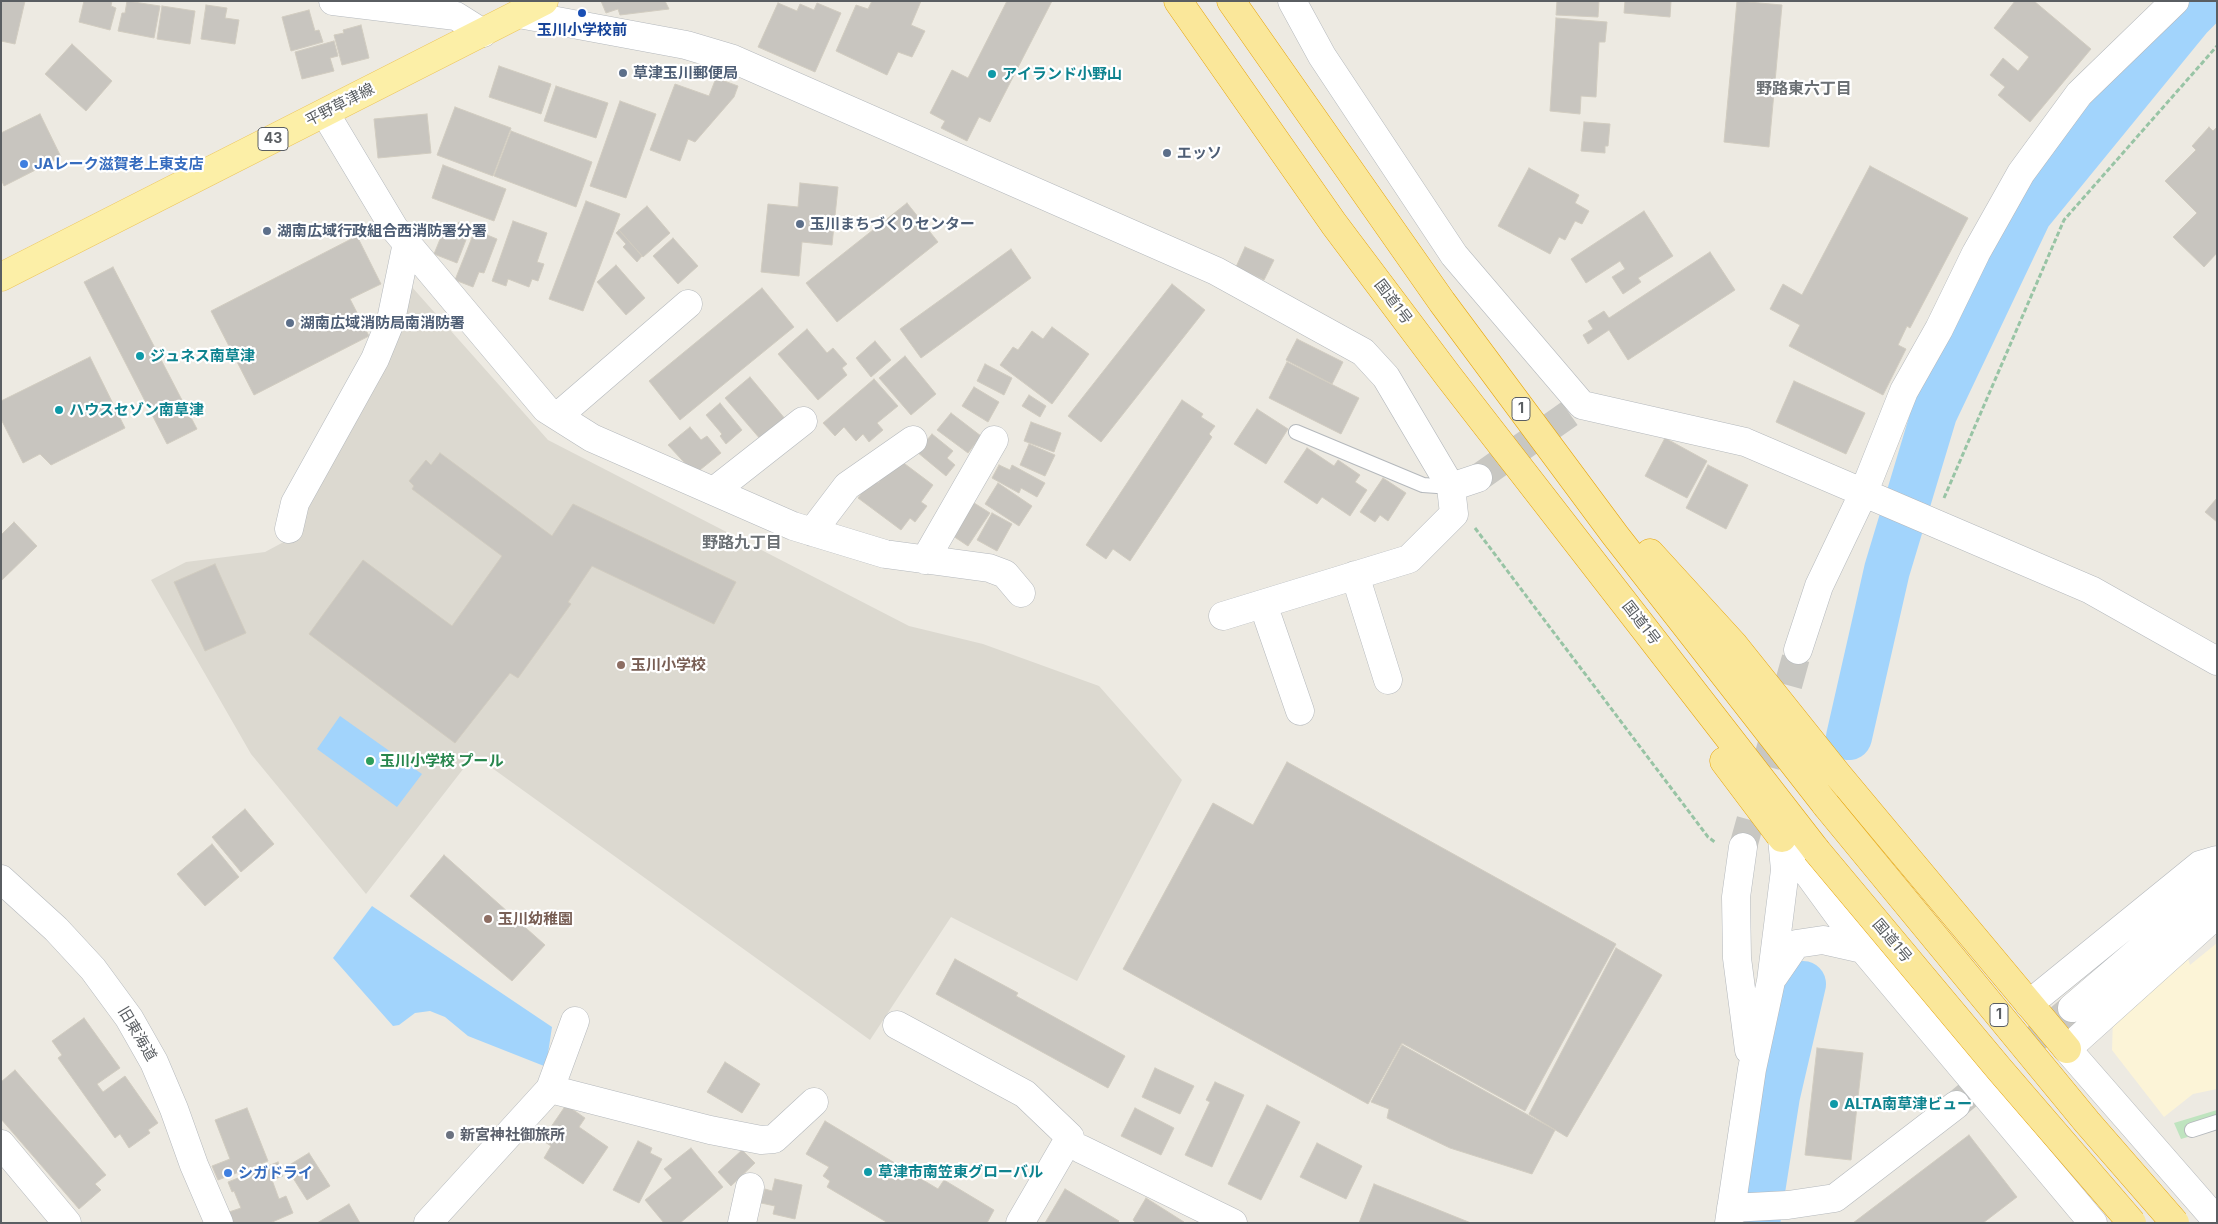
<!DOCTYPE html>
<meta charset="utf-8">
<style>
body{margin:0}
#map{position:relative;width:2218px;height:1224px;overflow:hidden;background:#edeae2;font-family:Inter,sans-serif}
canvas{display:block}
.frame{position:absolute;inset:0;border:2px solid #5a5e62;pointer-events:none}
</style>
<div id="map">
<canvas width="2218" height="1224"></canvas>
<div class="frame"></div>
</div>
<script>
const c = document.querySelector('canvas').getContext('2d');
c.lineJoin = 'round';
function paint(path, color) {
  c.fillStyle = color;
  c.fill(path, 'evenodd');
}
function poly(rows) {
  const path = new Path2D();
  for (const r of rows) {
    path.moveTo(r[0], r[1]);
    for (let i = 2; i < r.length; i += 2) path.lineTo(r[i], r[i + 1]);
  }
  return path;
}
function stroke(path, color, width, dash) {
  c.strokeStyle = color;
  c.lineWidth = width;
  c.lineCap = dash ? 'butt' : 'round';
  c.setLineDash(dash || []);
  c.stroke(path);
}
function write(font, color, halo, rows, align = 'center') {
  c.font = font + ' Inter,"Noto Sans JP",sans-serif';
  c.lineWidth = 4.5;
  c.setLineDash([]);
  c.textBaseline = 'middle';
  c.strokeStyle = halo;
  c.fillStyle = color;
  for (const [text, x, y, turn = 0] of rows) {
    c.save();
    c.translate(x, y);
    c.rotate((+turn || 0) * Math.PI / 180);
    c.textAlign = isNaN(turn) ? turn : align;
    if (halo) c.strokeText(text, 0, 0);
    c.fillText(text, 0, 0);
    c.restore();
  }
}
const commercial = poly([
 [2217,943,2217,1089,2193,1094,2164,1117,2112,1050,2113,1018,2187,955,2190,965]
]);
const education = poly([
 [411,286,548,440,909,626,983,644,1099,686,1182,780,1077,981,951,917,870,1040,474,755,366,894,251,754,151,580,186,562,265,552,293,537]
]);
const green = poly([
 [2217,1110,2217,1128,2181,1139,2174,1123]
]);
const water = poly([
 [340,716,422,774,397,807,317,749],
 [372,906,552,1027,547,1060,544,1066,468,1036,445,1017,430,1011,415,1013,399,1025,393,1026,333,958]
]);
const river = poly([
 [1849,737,1887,570,1934,414,2029,214,2190,17,2206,1],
 [1757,1223,1777,1096,1803,984]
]);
const building = poly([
 [1,1,25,1,15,44,1,41,1,1],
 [84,1,112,1,111,6,116,8,110,30,79,22,84,1],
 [127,1,160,6,154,38,118,31,122,13,125,13,127,1],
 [601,1,665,1,669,9,620,15,618,9,606,13,601,1],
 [872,1,921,1,911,25,925,31,912,57,898,52,887,75,836,51,856,5,868,9,872,1],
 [1007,1,1052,1,990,122,979,117,967,141,941,128,945,121,930,113,952,70,968,78,1007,1],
 [1557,1,1599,1,1598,17,1556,15,1557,1],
 [1625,1,1671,1,1670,17,1624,13,1625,1],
 [1737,1,1782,5,1769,147,1724,142,1737,1],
 [2015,1,2034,1,2091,49,2030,122,1998,95,2005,87,1990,75,2003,58,2018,71,2029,57,1994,28,2015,1],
 [778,3,797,11,800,4,814,10,817,3,841,13,815,72,758,47,778,3],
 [206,5,227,8,225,18,239,20,235,44,201,39,206,5],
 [162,6,195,11,190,44,157,39,162,6],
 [309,10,315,31,319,30,323,42,291,51,282,17,309,10],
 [1556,18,1607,22,1605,42,1599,42,1596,97,1581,96,1580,114,1550,111,1556,18],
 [361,25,369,58,342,65,334,35,344,33,343,30,361,25],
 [334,41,338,56,330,58,334,71,302,79,295,52,334,41],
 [72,44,112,81,86,111,45,74,72,44],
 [499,66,551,84,541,114,489,97,499,66],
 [716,78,738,86,734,97,695,142,688,139,680,161,650,150,675,84,709,96,716,78],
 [556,86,608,103,596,138,544,121,556,86],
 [620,101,656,114,626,198,590,186,620,101],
 [455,107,511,128,493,176,437,155,455,107],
 [40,114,61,157,4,186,1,179,1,133,40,114],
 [427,114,431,153,378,158,374,119,427,114],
 [1584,122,1610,124,1608,146,1605,146,1605,153,1581,151,1584,122],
 [2209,127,2213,131,2217,127,2217,253,2204,267,2173,237,2197,213,2165,181,2196,150,2192,146,2209,127],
 [511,131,592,162,576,207,494,176,511,131],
 [443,165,506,189,494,221,432,198,443,165],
 [1870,166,1968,218,1910,328,1907,326,1898,345,1906,349,1883,395,1789,346,1800,325,1770,309,1783,284,1802,295,1870,166],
 [1529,168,1579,195,1575,203,1589,211,1582,224,1575,221,1565,240,1559,237,1550,254,1498,226,1529,168],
 [800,183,838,187,832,245,802,242,799,276,761,272,768,204,798,207,800,183],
 [586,201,620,214,583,311,549,299,586,201],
 [907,203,938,242,837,322,806,283,907,203],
 [647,206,670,233,643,257,619,230,647,206],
 [1644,211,1673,256,1638,278,1641,282,1623,294,1612,277,1625,269,1620,261,1586,283,1571,259,1644,211],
 [513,221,547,233,537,262,544,264,538,281,532,279,529,287,508,279,506,286,492,281,513,221],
 [447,222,457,226,459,222,471,227,457,263,434,254,447,222],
 [475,230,497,239,484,273,479,272,473,287,455,280,475,230],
 [619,230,642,256,637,262,623,247,626,244,616,233,619,230],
 [357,236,381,284,350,299,369,336,254,395,211,311,357,236],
 [673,238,698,266,678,284,653,256,673,238],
 [1245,247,1274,260,1264,280,1236,267,1245,247],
 [1011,249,1031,278,921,358,900,329,1011,249],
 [1710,252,1735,290,1628,360,1609,330,1588,344,1583,335,1593,329,1588,321,1604,311,1609,318,1710,252],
 [616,265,645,298,626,315,597,282,616,265],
 [113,267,197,429,167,444,84,282,113,267],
 [1172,284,1205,310,1101,442,1068,416,1172,284],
 [762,288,794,327,680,420,649,381,762,288],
 [1052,327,1089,354,1052,404,1000,365,1013,347,1018,350,1032,331,1043,339,1052,327],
 [807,329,827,353,833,348,847,364,842,368,847,375,818,400,778,354,807,329],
 [1297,339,1343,362,1332,384,1286,360,1297,339],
 [875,341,891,360,871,377,856,358,875,341],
 [905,356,936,394,911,415,879,378,905,356],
 [90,357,125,428,51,465,40,454,23,463,1,419,1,401,90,357],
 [1287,362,1359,398,1341,434,1269,398,1287,362],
 [985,364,1012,378,1004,395,977,381,985,364],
 [750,377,786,420,761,440,725,398,750,377],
 [874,379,898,406,877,423,883,430,869,442,863,434,856,441,844,427,835,436,823,423,874,379],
 [1794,381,1865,413,1846,454,1776,422,1794,381],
 [974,387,999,402,988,422,962,406,974,387],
 [1029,395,1046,406,1040,417,1022,406,1029,395],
 [1182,400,1203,414,1201,417,1215,426,1209,434,1212,437,1130,561,1113,549,1106,559,1086,545,1182,400],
 [720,403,742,430,726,444,720,436,722,434,706,415,720,403],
 [1257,409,1288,429,1266,464,1234,444,1257,409],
 [951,413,981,436,968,453,937,430,951,413],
 [1031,422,1061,433,1054,452,1024,441,1031,422],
 [690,427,701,440,707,436,721,453,695,474,668,445,690,427],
 [932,434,953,451,947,458,955,465,946,476,917,452,932,434],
 [1665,438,1707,461,1687,498,1645,476,1665,438],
 [1029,444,1055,455,1045,476,1020,465,1029,444],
 [1307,448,1334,466,1338,460,1360,475,1355,482,1367,490,1350,516,1322,497,1317,504,1284,482,1307,448],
 [440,453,552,536,573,504,736,582,714,624,592,566,568,602,571,604,518,678,510,673,455,743,309,634,363,560,452,626,502,556,412,489,414,486,409,481,426,460,431,465,440,453],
 [897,458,933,485,921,502,927,506,915,522,910,518,901,530,858,498,872,479,878,483,897,458],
 [999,465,1010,470,1012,465,1045,483,1037,497,1021,488,1019,493,992,478,999,465],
 [1708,465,1748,485,1726,529,1686,508,1708,465],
 [1383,478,1406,493,1388,521,1380,515,1375,522,1360,512,1383,478],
 [998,483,1032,506,1019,526,985,504,998,483],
 [2217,498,2217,522,2205,512,2217,498],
 [971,501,990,513,968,546,950,534,971,501],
 [992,513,1012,524,997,551,977,540,992,513],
 [14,522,37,546,1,581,1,535,14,522],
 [215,564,246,633,205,651,174,582,215,564],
 [1287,762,1616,944,1525,1111,1402,1043,1368,1104,1123,969,1213,803,1253,825,1287,762],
 [245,809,274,844,241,872,212,837,245,809],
 [212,844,239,877,205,906,177,874,212,844],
 [444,855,545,945,512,981,410,896,444,855],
 [1616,948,1662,975,1567,1137,1529,1114,1616,948],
 [955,959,1018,993,1016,996,1125,1056,1108,1088,936,994,955,959],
 [84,1018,120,1068,97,1084,103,1092,125,1076,158,1123,148,1130,150,1133,129,1148,120,1134,115,1138,58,1058,62,1055,52,1041,84,1018],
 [1402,1045,1555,1130,1532,1174,1450,1148,1387,1118,1389,1109,1371,1102,1402,1045],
 [1817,1048,1863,1053,1851,1160,1805,1155,1817,1048],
 [725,1062,760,1084,742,1113,707,1092,725,1062],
 [1155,1068,1194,1086,1180,1114,1142,1097,1155,1068],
 [15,1070,106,1175,95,1184,101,1190,79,1209,1,1119,1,1082,15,1070],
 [1215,1082,1244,1095,1212,1167,1185,1155,1210,1102,1206,1100,1215,1082],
 [566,1105,585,1118,579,1127,608,1147,583,1184,544,1158,551,1146,542,1140,566,1105],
 [1267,1105,1300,1122,1261,1200,1228,1184,1267,1105],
 [247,1108,268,1161,218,1180,212,1166,230,1159,215,1120,247,1108],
 [1135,1108,1174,1128,1161,1155,1121,1136,1135,1108],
 [825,1121,938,1189,944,1180,994,1210,987,1223,888,1223,827,1187,830,1181,823,1176,829,1167,806,1154,825,1121],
 [1969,1135,2017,1197,1983,1223,1853,1223,1969,1135],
 [638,1141,652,1148,650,1153,662,1159,639,1203,613,1190,638,1141],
 [1317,1143,1362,1166,1346,1199,1300,1177,1317,1143],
 [691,1148,723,1187,680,1223,664,1223,645,1200,672,1178,664,1169,691,1148],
 [742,1150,755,1163,731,1186,718,1172,742,1150],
 [309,1153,330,1186,307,1200,286,1167,309,1153],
 [278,1162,283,1176,272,1180,279,1199,286,1196,293,1213,270,1223,233,1223,229,1212,241,1208,234,1191,232,1192,228,1182,278,1162],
 [775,1179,802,1185,795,1219,773,1214,775,1206,761,1203,765,1189,772,1191,775,1179],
 [1374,1184,1471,1223,1359,1223,1374,1184],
 [1065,1189,1119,1221,1117,1223,1045,1223,1065,1189],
 [1146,1198,1184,1222,1183,1223,1136,1223,1133,1220,1146,1198],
 [349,1204,360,1223,317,1223,349,1204]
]);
const minorTunnel = poly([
 [1478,478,1573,411],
 [1743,847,1798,650],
 [1956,1105,2072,1008]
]);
const path = poly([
 [1944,498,2064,220,2217,46],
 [1475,528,1708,837,1716,843]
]);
const service = poly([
 [1296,432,1423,485,1451,487],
 [2192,1130,2217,1122]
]);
const minor = poly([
 [333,1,456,16,483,33],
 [1292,1,1322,56,1454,255,1582,405,1745,442,2091,590,2217,661],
 [519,14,686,45,733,59,1216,271,1363,352,1386,377,1451,487,1454,514,1409,559,1223,616],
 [325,113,394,228,546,409,592,438,793,526,885,554,989,568,1005,574,1021,593],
 [558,416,688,304],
 [1451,487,1478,478],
 [714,491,803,421],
 [289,529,295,503,375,359,391,320,407,243],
 [812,532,847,486,913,440],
 [925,560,994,440],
 [1355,575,1388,680],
 [1263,604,1300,711],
 [1798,650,1819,586,1863,494,1904,391,1939,329,1976,253,2021,173,2079,94,2175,1],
 [1782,838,1863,949,2093,1223],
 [1743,847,1736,897,1737,958,1749,1050],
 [1,879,56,929,93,969,129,1018,154,1062,174,1109,194,1165,219,1223],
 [2217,914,2067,1049,2217,1221],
 [1774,976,1796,944,1823,940,1863,949],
 [2029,1004,2200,865,2217,860],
 [2072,1008,2217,884],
 [897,1025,1025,1094,1070,1137,1020,1223],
 [550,1089,710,1130,761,1140,774,1139,814,1102],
 [1,1144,67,1223],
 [1081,1149,1233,1223],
 [1731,1208,1788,1205,1835,1198,1956,1105],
 [428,1223,550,1089,575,1021],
 [742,1223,750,1187],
 [1729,1223,1752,1069,1771,981,1785,870,1782,838]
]);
const primary = poly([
 [1,277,544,1]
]);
const trunk = poly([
 [1178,1,1334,224,1449,377,1816,850],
 [1231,1,1442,302,1615,535,1826,805],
 [1650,553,1734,645,1838,775,2067,1049],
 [1724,761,1782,838]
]);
const trunkBridge = poly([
 [1826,805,2087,1122,2175,1223],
 [1816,850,2000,1070,2132,1223]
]);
const markers = [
 [582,13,5,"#1a4fb4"],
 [623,73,5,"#5c6f8a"],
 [992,74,5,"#0f9aa8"],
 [1167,153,5,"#5c6f8a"],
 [24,164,5,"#3f7fe0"],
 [800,224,5,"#5c6f8a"],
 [267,231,5,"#5c6f8a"],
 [290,323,5,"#5c6f8a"],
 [140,356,5,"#0f9aa8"],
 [59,410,5,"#0f9aa8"],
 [621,665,5,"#8d6e63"],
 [370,761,5,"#2e9e5b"],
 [488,919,5,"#8d6e63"],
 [1834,1104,5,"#0f9aa8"],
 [450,1135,5,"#6b7280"],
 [868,1172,5,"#0f9aa8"],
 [228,1173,5,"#3f7fe0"]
];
const shields = [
 [273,139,30],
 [1521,409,18],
 [1999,1015,18]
];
const shieldNames = [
 ["43",273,139],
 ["1",1521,409],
 ["1",1999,1015]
];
const transitNames = [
 ["玉川小学校前",582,30]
];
const serviceNames = [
 ["草津玉川郵便局",633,73],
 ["エッソ",1177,153],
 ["玉川まちづくりセンター",810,224],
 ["湖南広域行政組合西消防署分署",277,231],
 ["湖南広域消防局南消防署",300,323]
];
const cultureNames = [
 ["アイランド小野山",1002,74],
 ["ジュネス南草津",150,356],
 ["ハウスセゾン南草津",69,410],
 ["ALTA南草津ビュー",1844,1104],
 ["草津市南笠東グローバル",878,1172]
];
const streetNames = [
 ["平野草津線",340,105,-27],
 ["国道1号",1393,302,53],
 ["国道1号",1641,623,52],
 ["国道1号",1892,941,50],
 ["旧東海道",137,1034,59]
];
const shopNames = [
 ["JAレーク滋賀老上東支店",34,164],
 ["シガドライ",238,1173]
];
const educationNames = [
 ["玉川小学校",631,665],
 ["玉川幼稚園",498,919]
];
const leisureNames = [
 ["玉川小学校 プール",380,761]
];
const worshipNames = [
 ["新宮神社御旅所",460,1135]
];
const neighbourhoodNames = [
 ["野路東六丁目",1804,89],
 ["野路九丁目",742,543]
];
paint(commercial, '#fcf4d7');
paint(education, '#dcd9d0');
paint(green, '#bfe4bf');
paint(water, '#a2d4fc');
stroke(river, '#a2d4fc', 46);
paint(building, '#c8c5bf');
stroke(building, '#d1ccc0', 1);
stroke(minorTunnel, '#c8c7c2', 28, [28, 14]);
stroke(service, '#b4b8bc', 16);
stroke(minor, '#b4b8bc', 29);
stroke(primary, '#ecc55b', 29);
stroke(trunk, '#e7a408', 29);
stroke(path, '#98c4a5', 3, [5, 2.5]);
stroke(service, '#fff', 14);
stroke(minor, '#fff', 28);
stroke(primary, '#fcefa7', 28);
stroke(trunk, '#fae79a', 28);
stroke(trunkBridge, '#e7a408', 29, []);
stroke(trunkBridge, '#fae79a', 28);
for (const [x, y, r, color] of markers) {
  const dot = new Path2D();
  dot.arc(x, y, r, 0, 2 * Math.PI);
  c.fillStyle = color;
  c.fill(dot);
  stroke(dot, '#fff', 2);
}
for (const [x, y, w] of shields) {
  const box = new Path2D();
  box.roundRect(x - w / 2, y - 11.5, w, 23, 4);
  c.fillStyle = '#fff';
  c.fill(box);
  stroke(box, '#5a5e62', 1);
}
write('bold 14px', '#5a5e62', null, shieldNames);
write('bold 15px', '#164399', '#fff', transitNames);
write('bold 15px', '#4e5e75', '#fff', serviceNames, 'left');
write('bold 15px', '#0d838f', '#fff', cultureNames, 'left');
write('15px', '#5a5e62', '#fff', streetNames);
write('bold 15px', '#366cbe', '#fff', shopNames, 'left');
write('bold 15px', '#785e54', '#fff', educationNames, 'left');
write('bold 15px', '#27864d', '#fff', leisureNames, 'left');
write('bold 15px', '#5b616d', '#fff', worshipNames, 'left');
write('bold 16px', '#6b7074', '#fff', neighbourhoodNames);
</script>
